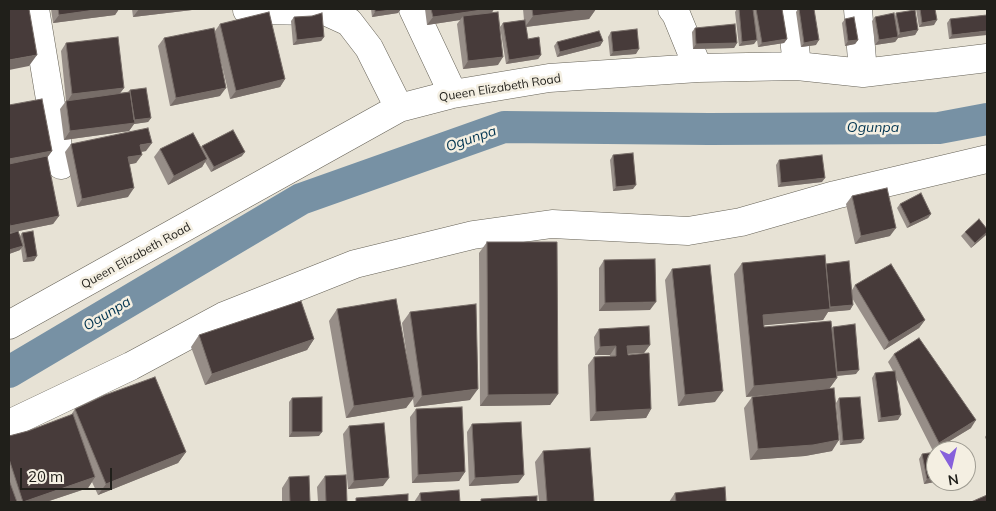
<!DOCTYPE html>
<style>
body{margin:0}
#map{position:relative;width:996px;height:511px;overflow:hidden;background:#e7e2d5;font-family:Mulish,sans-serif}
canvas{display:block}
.frame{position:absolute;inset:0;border:10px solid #201f1a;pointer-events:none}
.north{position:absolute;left:926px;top:441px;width:50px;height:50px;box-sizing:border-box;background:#f4efe2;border:1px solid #9f9c92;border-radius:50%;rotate:171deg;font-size:14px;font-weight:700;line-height:20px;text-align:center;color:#201f1a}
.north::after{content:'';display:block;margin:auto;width:18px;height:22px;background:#8660db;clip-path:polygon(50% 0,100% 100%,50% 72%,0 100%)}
.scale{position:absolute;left:20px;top:468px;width:92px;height:22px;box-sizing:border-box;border:2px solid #201f1a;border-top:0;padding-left:6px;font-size:15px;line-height:18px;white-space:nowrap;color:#201f1a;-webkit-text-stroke:4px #f4efe2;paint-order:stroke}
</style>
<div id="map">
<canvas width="996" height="511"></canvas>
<div class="frame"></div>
<div class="north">N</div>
<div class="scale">20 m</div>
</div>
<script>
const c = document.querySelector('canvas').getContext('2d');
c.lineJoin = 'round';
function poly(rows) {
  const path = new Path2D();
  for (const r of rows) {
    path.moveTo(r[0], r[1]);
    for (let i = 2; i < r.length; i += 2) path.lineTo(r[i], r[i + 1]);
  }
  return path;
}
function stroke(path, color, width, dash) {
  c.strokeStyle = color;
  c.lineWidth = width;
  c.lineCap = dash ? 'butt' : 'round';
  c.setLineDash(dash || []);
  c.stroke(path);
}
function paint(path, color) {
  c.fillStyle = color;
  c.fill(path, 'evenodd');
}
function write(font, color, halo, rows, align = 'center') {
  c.font = font + ' Mulish,sans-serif';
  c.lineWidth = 5;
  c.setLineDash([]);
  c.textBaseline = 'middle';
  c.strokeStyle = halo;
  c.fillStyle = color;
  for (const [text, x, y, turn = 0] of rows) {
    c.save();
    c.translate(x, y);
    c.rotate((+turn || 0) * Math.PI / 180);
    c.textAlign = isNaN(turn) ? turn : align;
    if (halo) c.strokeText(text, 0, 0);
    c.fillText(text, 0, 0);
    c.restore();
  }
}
const canal = poly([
 [9,372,301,199,504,127,709,129,939,128,987,119]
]);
const minor = poly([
 [35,9,61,165],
 [413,9,453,94],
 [672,9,676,14,698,68],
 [791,9,797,66],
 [858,9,863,73],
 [247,10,325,11,349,22,369,48,399,108],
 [9,325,399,108,453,94,549,78,698,68,797,66,863,73,987,58],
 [9,424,131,366,224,316,355,264,473,235,552,224,688,231,741,222,835,195,987,159]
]);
const wall = poly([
 [51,9,119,9,115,15,53,23],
 [132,9,193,9,192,10,133,17],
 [371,9,401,9,398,13,372,17],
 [425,9,494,9,492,13,498,65,463,69,457,24,460,20,427,25],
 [523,9,596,9,589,19,526,27,528,39,541,55,538,59,506,64,500,27,503,23,524,20],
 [737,9,753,9,754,10,755,9,782,9,787,39,784,43,758,47,756,33,754,44,739,46,735,12],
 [798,9,814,9,816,45,801,47,796,12],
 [916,9,935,9,934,25,919,27],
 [896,13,918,30,915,35,898,38,895,42,875,45,872,21,875,17,895,16],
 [987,15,949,39,947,23,950,19],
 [294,17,324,37,321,41,293,45,291,21],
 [845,19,858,40,855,44,845,46,842,23],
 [220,24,285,79,280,87,230,99,217,45,220,96,170,106,158,46,164,38,215,31],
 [695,28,737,43,734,48,693,49,692,32],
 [611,32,636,54,610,56,608,37],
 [603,41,600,46,557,57,554,46,557,42],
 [66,43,124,88,120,93,128,92,130,90,151,118,148,122,134,124,129,131,64,140,60,109,66,101,61,51],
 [9,105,52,151,47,158,59,216,53,224,18,231,20,236,22,233,34,261,23,262,21,248,20,250,9,254],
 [71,144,146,151,141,152,136,163,129,164,128,197,77,207,65,152],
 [202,146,242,156,211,172,205,162,202,167,168,185,154,157,160,149,201,147],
 [613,155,633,189,613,191,610,160],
 [779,160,822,182,778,187,776,165],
 [852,196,890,236,855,244,846,204],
 [900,204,931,214,928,218,907,228,897,208],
 [987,229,987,233,986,235,971,248,961,236,965,232],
 [487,242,558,394,550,405,480,406,479,253],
 [604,260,650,310,599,311,599,268],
 [742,263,826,264,852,290,855,285,925,320,919,328,884,350,852,298,853,305,850,310,828,312,823,320,764,325,764,327,832,328,833,327,856,374,837,376,837,378,829,389,832,451,805,456,750,460,744,408,752,397,808,391,746,397,734,274],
 [672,269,715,402,678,406,665,280],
 [337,309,408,364,402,323,410,312,470,400,414,407,413,399,406,408,346,418,329,321],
 [599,329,650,345,644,353,628,354,651,409,646,418,590,421,588,365,594,357,610,356,610,355,595,355,594,337],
 [199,335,314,339,307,350,205,385,191,347],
 [894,354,971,428,933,451,896,378,898,420,878,422,872,378,875,373,893,371,888,362],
 [292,398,319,436,289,437,289,402],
 [839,398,861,443,840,445,836,403],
 [75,409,186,452,178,463,98,495,92,482,88,488,46,502,9,502,9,436,28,431,71,415],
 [416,409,465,472,459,481,412,483,410,417],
 [472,424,524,475,518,483,469,486,467,432],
 [349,426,383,486,348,489,343,434],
 [987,434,987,442,985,437],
 [543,451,594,502,539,502,535,462],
 [922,454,936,481,940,481,924,484,919,459],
 [325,476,347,502,318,502,317,487],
 [289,477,310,502,282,502,282,488],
 [420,493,460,502,414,502],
 [675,493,726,502,669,502]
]);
const shadedWall = poly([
 [102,9,119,9,115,15,53,23,59,15],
 [139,9,193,9,192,10,133,17],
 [401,9,398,13,372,17,375,12],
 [489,9,494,9,489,16,463,16,460,20,427,25,433,17],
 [589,9,596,9,589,19,525,27,533,16],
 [937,20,934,25,919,27,922,23],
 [918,30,915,35,898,38,895,42,875,45,879,40,897,37,900,33],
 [987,31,987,35,949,39,952,35],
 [324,37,321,41,293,45,297,40],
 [787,39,784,43,758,47,762,43],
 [757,40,754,44,739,46,742,42],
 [819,40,816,45,801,47,804,43],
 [858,40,855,44,845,46,848,41],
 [603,41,600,46,557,57,560,52],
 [737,43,734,48,693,49,696,44],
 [639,49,636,54,610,56,613,52],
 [37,55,29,66,9,70,9,60],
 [541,55,538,59,506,64,509,60],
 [503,57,498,65,463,69,468,61],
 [285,79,280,87,230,99,236,91],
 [124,88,118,96,67,102,72,94],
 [226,88,220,96,170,106,176,98],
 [151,118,148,122,134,124,129,131,64,140,70,131,134,120],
 [152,143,146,151,134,153,140,145],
 [52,151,46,159,9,166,9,159],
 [245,152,242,156,211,172,214,167],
 [142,155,136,163,122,166,128,157],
 [207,159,202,167,168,185,174,176],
 [825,178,822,182,778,187,781,183],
 [636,185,633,189,613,191,616,187],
 [134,188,128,197,77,207,82,199],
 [931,214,928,218,907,228,910,224],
 [59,216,53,224,9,233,9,228,10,226],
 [896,228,890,236,855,244,861,236],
 [987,232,986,235,971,248,975,243],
 [23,246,20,250,9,254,9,250],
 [37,256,34,261,23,262,27,258],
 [656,302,650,310,599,311,605,303],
 [853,305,850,310,828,312,823,320,756,326,763,315],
 [925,320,919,328,884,350,889,342],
 [314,339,307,350,205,385,212,374],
 [650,345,644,353,622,354,627,346],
 [616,346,610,355,595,355,600,347],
 [859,370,856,374,834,376,837,372],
 [837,378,829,389,746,397,754,386],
 [478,389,470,400,414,407,422,396],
 [723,391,715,402,678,406,685,395],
 [558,394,550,405,480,406,488,395],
 [414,397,406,408,346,418,354,406],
 [651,409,646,418,590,421,596,412],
 [901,415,898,420,878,422,881,418],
 [976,420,971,428,933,451,939,443],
 [292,432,322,432,319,436,289,437],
 [864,439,861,443,840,445,843,441],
 [839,440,832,451,805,456,750,460,758,449],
 [186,452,178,463,98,495,106,484],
 [465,472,459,481,412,483,418,475],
 [524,475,518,483,469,486,475,478],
 [95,477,88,488,46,502,23,502],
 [389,478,383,486,348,489,354,481],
 [936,478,936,481,940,481,924,484,927,479]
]);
const building = poly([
 [9,9,29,9,37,55,9,60,9,9],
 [58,9,102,9,59,15,58,9],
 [375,9,400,9,375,12,375,9],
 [431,9,489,9,433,17,431,9],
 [532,9,589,9,533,16,532,9],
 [739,9,753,9,757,40,742,42,739,9],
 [756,9,782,9,787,39,762,43,756,9],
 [799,9,814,9,819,40,804,43,799,9],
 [920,9,935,9,937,20,922,23,920,9],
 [915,10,918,30,900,33,896,13,915,10],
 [269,12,285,79,236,91,220,24,269,12],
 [498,12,503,57,468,61,463,16,498,12],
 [322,13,324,37,297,40,294,17,312,16,322,13],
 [894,13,898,37,879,40,875,17,894,13],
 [987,15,987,31,952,35,950,19,987,15],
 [854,17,858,40,848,41,845,19,854,17],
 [525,20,528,39,539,37,541,55,509,60,503,23,525,20],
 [735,24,737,43,696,44,695,28,735,24],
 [214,28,226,88,176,98,164,38,214,28],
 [637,29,639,49,613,52,611,32,637,29],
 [599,31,603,41,560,52,557,42,599,31],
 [118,37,124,88,72,94,66,43,118,37],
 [146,88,151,118,134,120,130,90,146,88],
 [130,92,135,123,70,131,66,101,130,92],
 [42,99,52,151,9,159,9,105,42,99],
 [148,128,152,143,140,145,142,155,128,157,134,188,82,199,71,144,148,128],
 [233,130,245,152,214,167,202,146,233,130],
 [193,133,207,159,174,176,160,149,193,133],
 [633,153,636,185,616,187,613,155,633,153],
 [822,155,825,178,781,183,779,160,822,155],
 [47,156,59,216,10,226,9,220,9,164,47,156],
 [887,188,896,228,861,236,852,196,887,188],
 [921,193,931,214,910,224,900,204,921,193],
 [979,219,987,229,987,232,975,243,965,232,979,219],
 [18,231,23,246,9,250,9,234,18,231],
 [33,231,37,256,27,258,22,233,33,231],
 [487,242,557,242,558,394,488,395,487,242],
 [825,255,830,309,763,315,764,327,831,321,837,378,754,386,742,263,825,255],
 [655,259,656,302,605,303,604,260,655,259],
 [849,261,853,305,830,307,826,264,849,261],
 [891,264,925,320,889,342,855,285,891,264],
 [710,265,723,391,685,395,672,269,710,265],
 [396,299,414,397,354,406,337,309,396,299],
 [301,301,314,339,212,374,199,335,301,301],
 [476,304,478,389,422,396,410,312,476,304],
 [855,324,859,370,837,372,833,327,855,324],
 [649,326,650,345,627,346,628,355,649,353,651,409,596,412,594,357,616,356,616,346,600,347,599,329,649,326],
 [919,338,976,420,939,443,894,354,919,338],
 [895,371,901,415,881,418,875,373,895,371],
 [155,377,186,452,106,484,75,409,105,395,155,377],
 [834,388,839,440,813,445,758,449,752,397,834,388],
 [322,397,322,432,292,432,292,398,322,397],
 [860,397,864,439,843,441,839,398,860,397],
 [462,407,465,472,418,475,416,409,462,407],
 [73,414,95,477,23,502,9,459,9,436,28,431,73,414],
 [521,422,524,475,475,478,472,424,521,422],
 [384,423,389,478,354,481,349,426,384,423],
 [590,448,594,502,547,502,543,451,590,448],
 [961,448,961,451,942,451,961,448],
 [936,452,936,478,927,479,922,454,936,452],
 [346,475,347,502,326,502,325,476,346,475],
 [309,476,310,502,290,502,289,477,309,476],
 [9,480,17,502,9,502,9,480],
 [725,487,726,502,676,502,675,493,725,487],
 [459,490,460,502,421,502,420,493,459,490],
 [408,494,408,502,356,502,356,498,408,494],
 [987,495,987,502,971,502,987,495],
 [537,496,537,502,481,502,481,499,537,496]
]);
const streetNames = [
 ["Queen Elizabeth Road",500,88,-9],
 ["Queen Elizabeth Road",136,256,-29]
];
const waterNames = [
 ["Ogunpa",873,128],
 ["Ogunpa",471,139,-19],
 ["Ogunpa",107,314,-31]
];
stroke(canal, '#7791a4', 32);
stroke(minor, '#666257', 29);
stroke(minor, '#fff', 28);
paint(wall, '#978e88');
paint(shadedWall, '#776d68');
paint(building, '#473b3a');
stroke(building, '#776d68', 1);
write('12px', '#201f1a', '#f4efe2', streetNames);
write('italic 14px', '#003450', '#f4efe2', waterNames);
</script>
